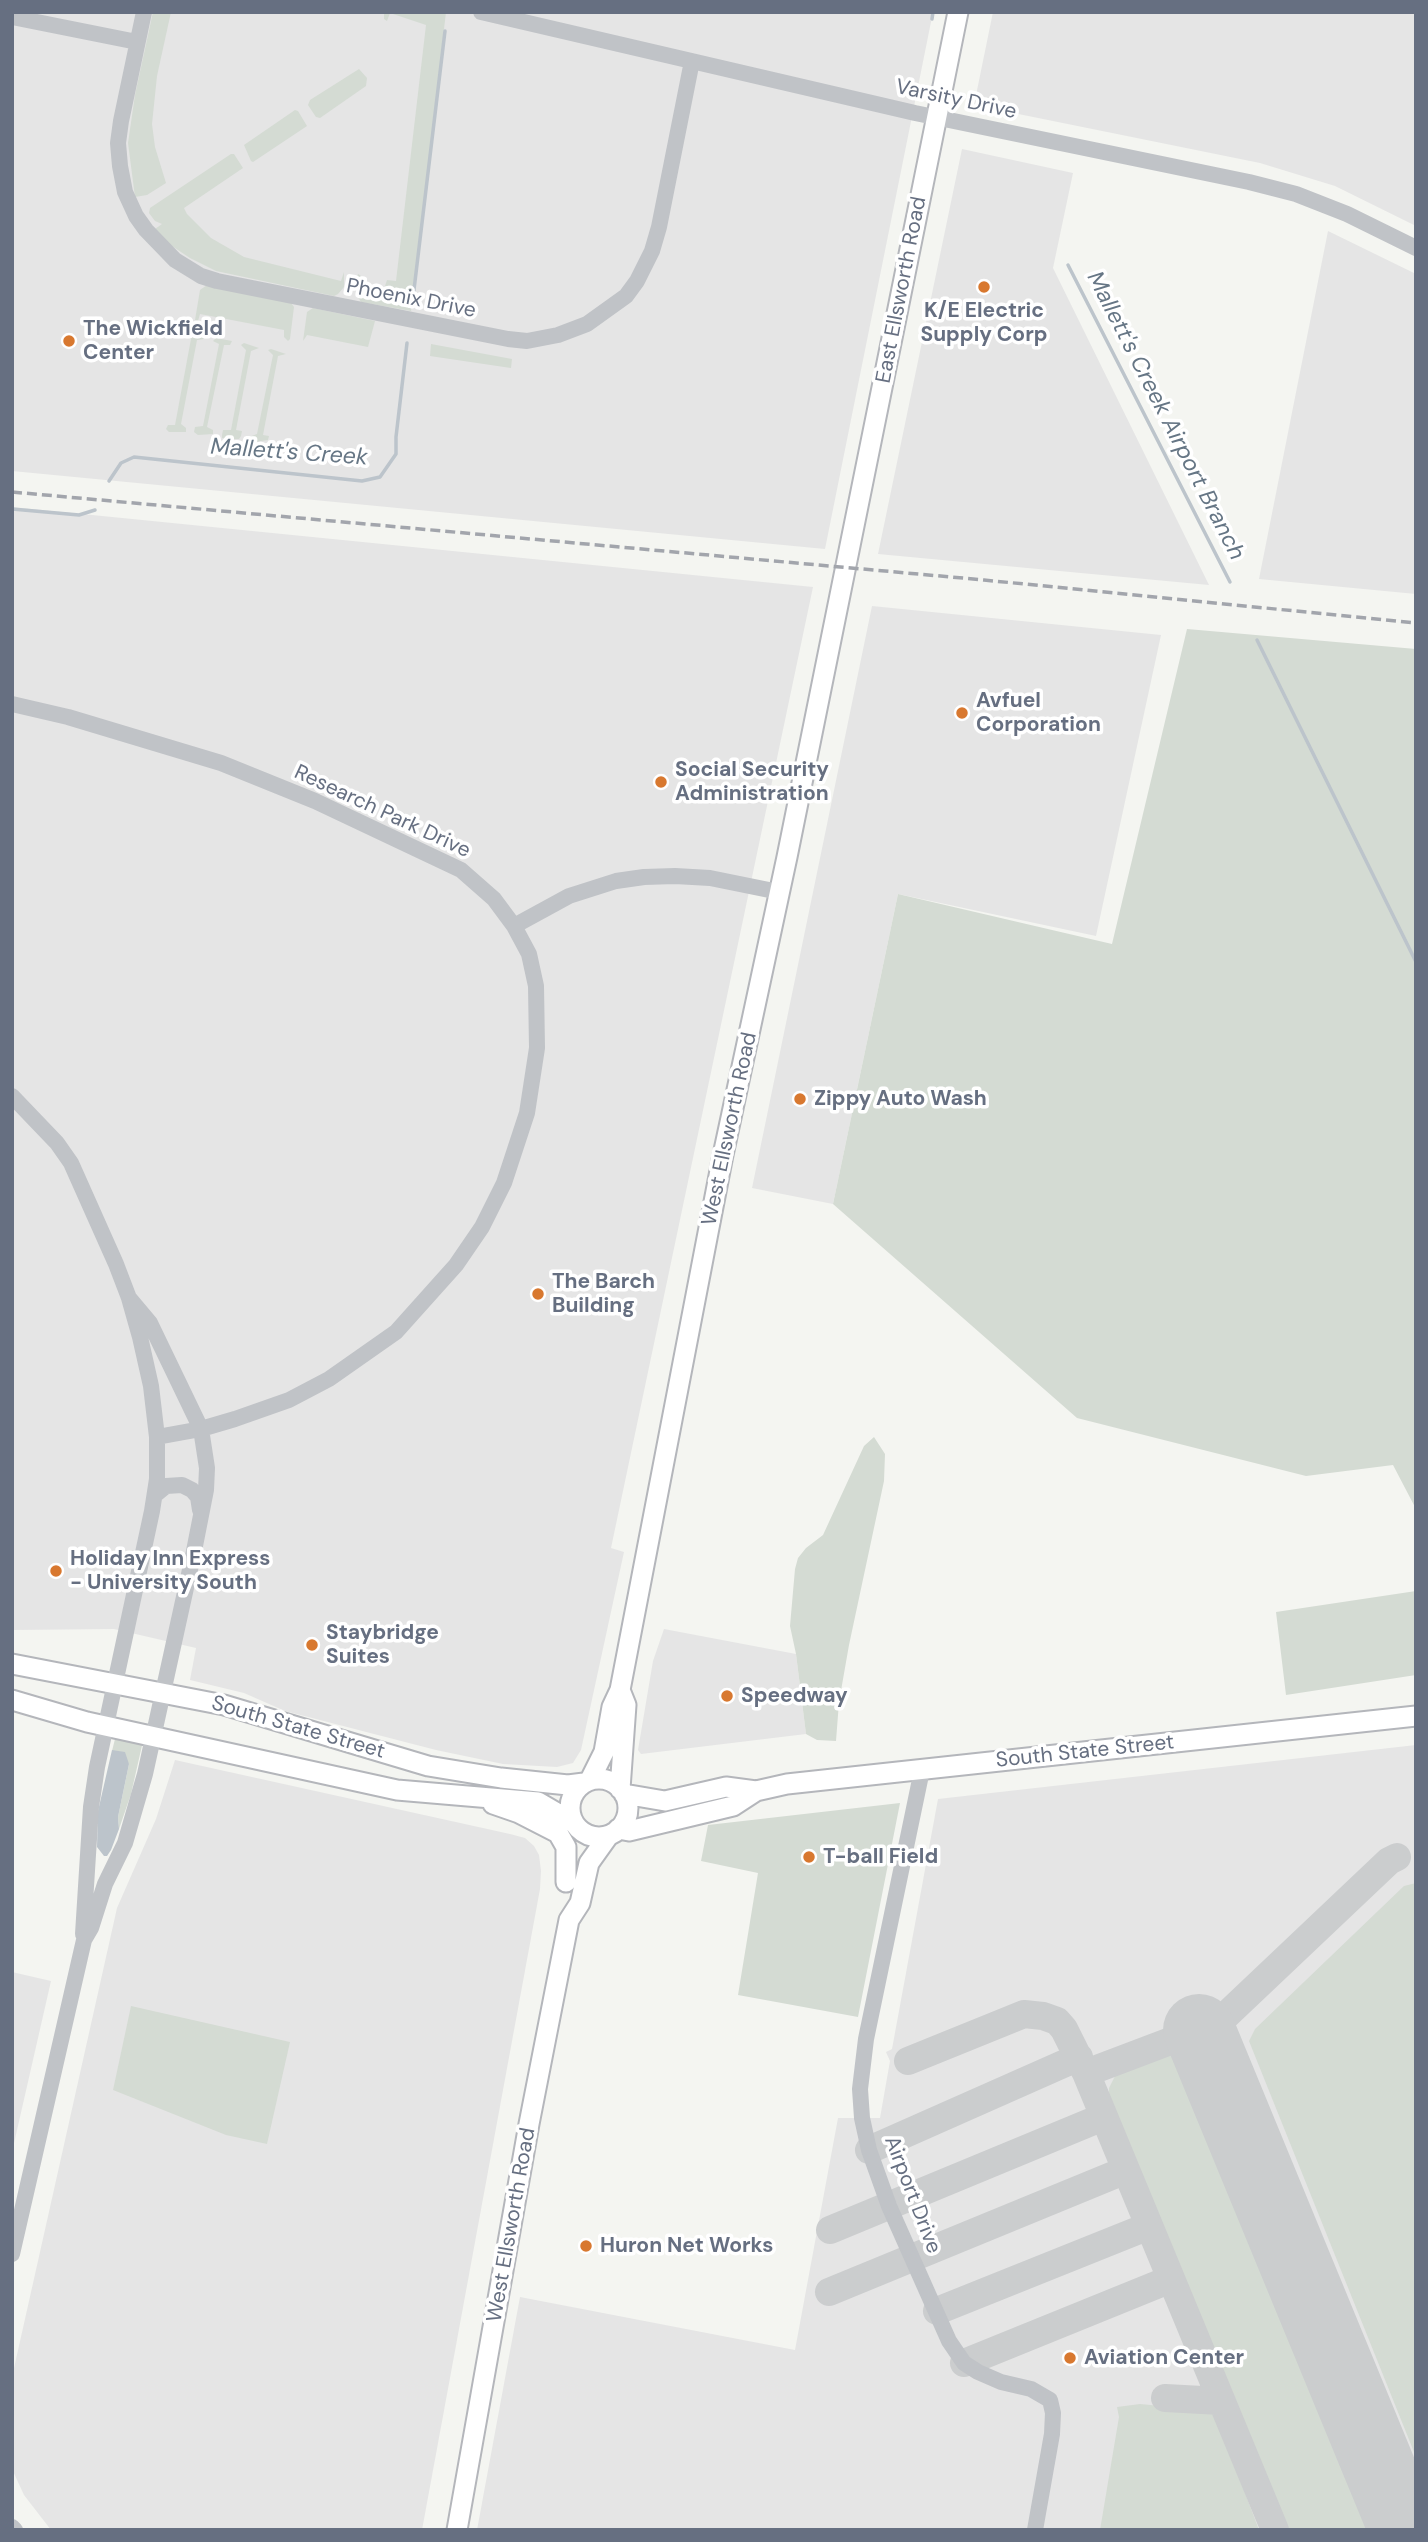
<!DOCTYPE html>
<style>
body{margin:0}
#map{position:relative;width:1428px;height:2542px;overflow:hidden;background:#f4f5f1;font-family:"DM Sans",sans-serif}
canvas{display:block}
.frame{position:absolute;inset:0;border:14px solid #666f81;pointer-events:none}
</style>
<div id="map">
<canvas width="1428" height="2542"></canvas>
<div class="frame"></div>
</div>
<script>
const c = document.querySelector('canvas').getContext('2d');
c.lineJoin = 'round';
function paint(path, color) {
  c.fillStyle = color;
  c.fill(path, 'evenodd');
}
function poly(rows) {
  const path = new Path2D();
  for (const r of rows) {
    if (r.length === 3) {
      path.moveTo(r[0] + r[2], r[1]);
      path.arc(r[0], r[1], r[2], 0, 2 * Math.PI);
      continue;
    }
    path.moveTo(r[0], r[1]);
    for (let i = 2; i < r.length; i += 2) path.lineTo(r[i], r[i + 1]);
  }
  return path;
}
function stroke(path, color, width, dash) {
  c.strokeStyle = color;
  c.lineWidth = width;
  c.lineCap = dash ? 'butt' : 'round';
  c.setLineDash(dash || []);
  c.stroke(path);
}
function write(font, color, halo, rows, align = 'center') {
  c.font = font + ' "DM Sans",sans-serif';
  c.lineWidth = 7;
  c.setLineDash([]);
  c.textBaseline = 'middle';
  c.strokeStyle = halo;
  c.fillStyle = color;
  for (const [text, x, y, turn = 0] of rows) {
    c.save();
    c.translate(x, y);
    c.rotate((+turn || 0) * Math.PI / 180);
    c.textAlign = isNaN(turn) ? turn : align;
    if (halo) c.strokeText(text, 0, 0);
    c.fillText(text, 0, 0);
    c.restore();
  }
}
const built = poly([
 [12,12,933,12,825,549,12,471],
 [993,12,1416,12,1416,226,1335,186,1260,163,974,105],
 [962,149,1073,173,1053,268,1209,585,878,554],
 [1328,231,1416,274,1416,594,1259,579],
 [12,507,813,587,611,1548,624,1552,581,1750,573,1763,557,1767,503,1764,436,1750,285,1711,244,1693,190,1680,196,1648,114,1629,12,1630],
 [872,606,1161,635,1096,936,898,894,833,1204,752,1188],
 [664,1629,796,1654,806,1734,641,1754,638,1750,653,1661],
 [1416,1745,1416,2530,477,2530,520,2297,795,2350,838,2118,880,2118,890,2061,886,2052,892,2049,938,1799],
 [175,1760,510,1834,525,1838,534,1846,539,1855,541,1871,540,1889,422,2530,51,2530,24,2495,12,2469,12,2377,117,1908,156,1819],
 [12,1972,51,1981,12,2152]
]);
const green = poly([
 [153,12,171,12,157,76,152,124,155,147,166,183,147,195,135,197,128,143,135,95],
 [384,12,446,12,411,311,361,302,356,294,356,279,358,274,361,276,361,284,384,289,387,280,396,281,426,25,390,13,387,21,384,19],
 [359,69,367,78,366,86,320,118,316,117,308,105,310,100],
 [295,110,298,111,307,126,253,162,251,161,244,145],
 [231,154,234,154,243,168,184,208,187,214,211,238,244,257,341,281,344,272,344,287,338,294,334,296,216,271,190,258,169,244,155,229,162,224,155,221,149,213,150,208],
 [207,285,291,303,294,307,290,339,288,341,284,337,284,330,200,314,198,321,195,320,200,290],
 [313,308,375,321,368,347,307,335,303,341,307,312],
 [188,332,204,336,204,339,197,340,181,424,186,428,186,432,169,432,166,429,168,425,175,425,191,339,185,336],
 [216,338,232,341,230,345,224,345,207,427,213,430,213,434,198,435,194,432,195,427,203,426,219,344,213,341],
 [244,343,259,348,251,351,236,430,242,431,241,436,239,439,226,439,222,438,222,435,223,430,231,430,246,350,241,345],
 [431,344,512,359,511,368,430,356],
 [271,349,286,354,278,356,263,435,269,436,268,440,254,442,249,440,249,437,257,434,273,355,268,350],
 [1187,629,1416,649,1416,1509,1393,1465,1306,1476,1077,1418,833,1204,898,894,1112,944],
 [874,1437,885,1454,884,1481,849,1645,839,1702,836,1741,817,1740,806,1734,796,1654,790,1626,795,1569,798,1558,806,1548,823,1535,864,1446],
 [1416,1591,1416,1675,1286,1695,1276,1612],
 [116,1735,143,1741,131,1794,119,1829,118,1817,129,1764,112,1751],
 [900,1803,858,2017,738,1995,758,1873,701,1861,708,1825],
 [1416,1883,1416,2457,1249,2041,1255,2029,1404,1886],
 [131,2006,290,2042,267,2144,226,2135,113,2090],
 [1163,2049,1180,2053,1187,2063,1380,2530,1285,2530,1226,2381,1109,2112,1109,2088,1116,2074,1126,2064],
 [1140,2404,1214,2411,1259,2530,1100,2530,1119,2417,1117,2407]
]);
const water = poly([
 [112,1750,125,1752,129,1764,118,1817,119,1829,111,1850,107,1856,104,1856,97,1847,98,1811]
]);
const stream = poly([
 [932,19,933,12],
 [1068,265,1230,582],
 [413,298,445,31],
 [109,481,121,463,134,457,362,481,380,477,396,454,396,437,407,343],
 [12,509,79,515,95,510],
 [1257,640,1416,962]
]);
const taxiway = poly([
 [908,2061,1024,2014,1043,2016,1057,2021,1064,2029,1086,2073,1275,2530],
 [1086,2073,1218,2023,1389,1861,1397,1857],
 [869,2150,1079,2057],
 [830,2230,1103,2117],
 [829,2292,1126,2170],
 [937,2311,1149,2226],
 [964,2363,1171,2279],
 [1165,2398,1221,2401]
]);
const runway = poly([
 [1199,2030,1405,2530]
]);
const minor = poly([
 [144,12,121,121,118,143,120,166,125,192,136,216,146,230,175,260,201,276,217,281,508,339,527,341,558,335,587,324,626,296,637,281,652,251,659,227,692,61],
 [481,12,915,113,1249,182,1296,194,1347,214,1416,248],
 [12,17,137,42],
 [12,704,68,717,221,763,315,801,461,870,494,899,514,926,529,954,536,986,537,1048,527,1113,504,1183,482,1227,456,1265,396,1332,329,1379,289,1400,235,1419,201,1429,157,1437],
 [514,926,569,896,616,881,644,877,675,876,710,878,779,892],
 [12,1096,57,1143,71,1163,116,1264,129,1298,140,1337,151,1386,157,1437,157,1479,152,1511,97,1767,91,1807,83,1934],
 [155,1495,166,1486,182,1485,192,1490,198,1497,200,1510],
 [922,1770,866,2039,860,2089,862,2118,869,2150,889,2206,949,2341,964,2363,978,2372,1001,2382,1031,2389,1050,2400,1053,2413,1052,2434,1035,2530],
 [12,2254,84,1940,91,1928,105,1884,125,1843,145,1774,193,1556,206,1490,207,1468,201,1429,150,1323,129,1298],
 [12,2527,15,2530]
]);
const major = poly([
 [12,1664,224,1705,428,1766,501,1778,568,1785,584,1783],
 [620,1690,626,1705,620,1789],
 [12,1700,87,1722,397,1790,538,1802,574,1823],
 [599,1808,29],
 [590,1780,604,1752,612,1707,620,1690,723,1155,787,857,958,12],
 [624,1794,665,1801,726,1787,756,1791],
 [493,1804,519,1813,558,1833,566,1847,566,1882],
 [618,1829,629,1831,733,1806,756,1791,787,1784,1416,1716],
 [457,2530,529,2124,569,1920,580,1903,589,1863,609,1835]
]);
const rail = poly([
 [12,492,984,580,1416,623]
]);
const markers = [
 [984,287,7,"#d8782f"],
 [69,341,7,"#d8782f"],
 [962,713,7,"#d8782f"],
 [661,782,7,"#d8782f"],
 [800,1099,7,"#d8782f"],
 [538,1294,7,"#d8782f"],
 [56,1571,7,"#d8782f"],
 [312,1645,7,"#d8782f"],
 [727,1696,7,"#d8782f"],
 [809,1857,7,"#d8782f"],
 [586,2246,7,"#d8782f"],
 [1070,2358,7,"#d8782f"]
];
const streetNames = [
 ["Varsity Drive",956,100,12],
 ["East Ellsworth Road",902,290,-79],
 ["Phoenix Drive",411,299,11],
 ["Research Park Drive",382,812,25],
 ["West Ellsworth Road",730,1129,-78],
 ["South State Street",298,1728,16],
 ["South State Street",1085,1752,-6],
 ["Airport Drive",912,2195,69],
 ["West Ellsworth Road",512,2225,-80]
];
const poiNames = [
 ["K/E Electric",984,311,"center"],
 ["Supply Corp",984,335,"center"],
 ["The Wickfield",83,329],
 ["Center",83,353],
 ["Avfuel",976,701],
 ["Corporation",976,725],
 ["Social Security",675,770],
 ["Administration",675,794],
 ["Zippy Auto Wash",814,1099],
 ["The Barch",552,1282],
 ["Building",552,1306],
 ["Holiday Inn Express",70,1559],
 ["- University South",70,1583],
 ["Staybridge",326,1633],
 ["Suites",326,1657],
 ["Speedway",741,1696],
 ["T-ball Field",823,1857],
 ["Huron Net Works",600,2246],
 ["Aviation Center",1084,2358]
];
const waterNames = [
 ["Mallett's Creek Airport Branch",1165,416,63],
 ["Mallett's Creek",289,453,4]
];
paint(built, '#e5e5e5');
paint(green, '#d4dbd3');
paint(water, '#bcc4cb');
stroke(stream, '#bcc4cb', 3.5);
stroke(taxiway, '#cbcdce', 28);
stroke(runway, '#cbcdce', 72);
stroke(major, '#b4b6bb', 23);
stroke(minor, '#c0c3c7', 16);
stroke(major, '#fff', 19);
stroke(rail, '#a2a5ac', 3.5, [10, 5]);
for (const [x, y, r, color] of markers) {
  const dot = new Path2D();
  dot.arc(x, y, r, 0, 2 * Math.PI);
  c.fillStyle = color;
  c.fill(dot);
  stroke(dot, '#fff', 2.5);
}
write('21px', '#666f81', '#fff', streetNames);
write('bold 21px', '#666f81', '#fff', poiNames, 'left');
write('italic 23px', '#667685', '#fff', waterNames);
</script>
